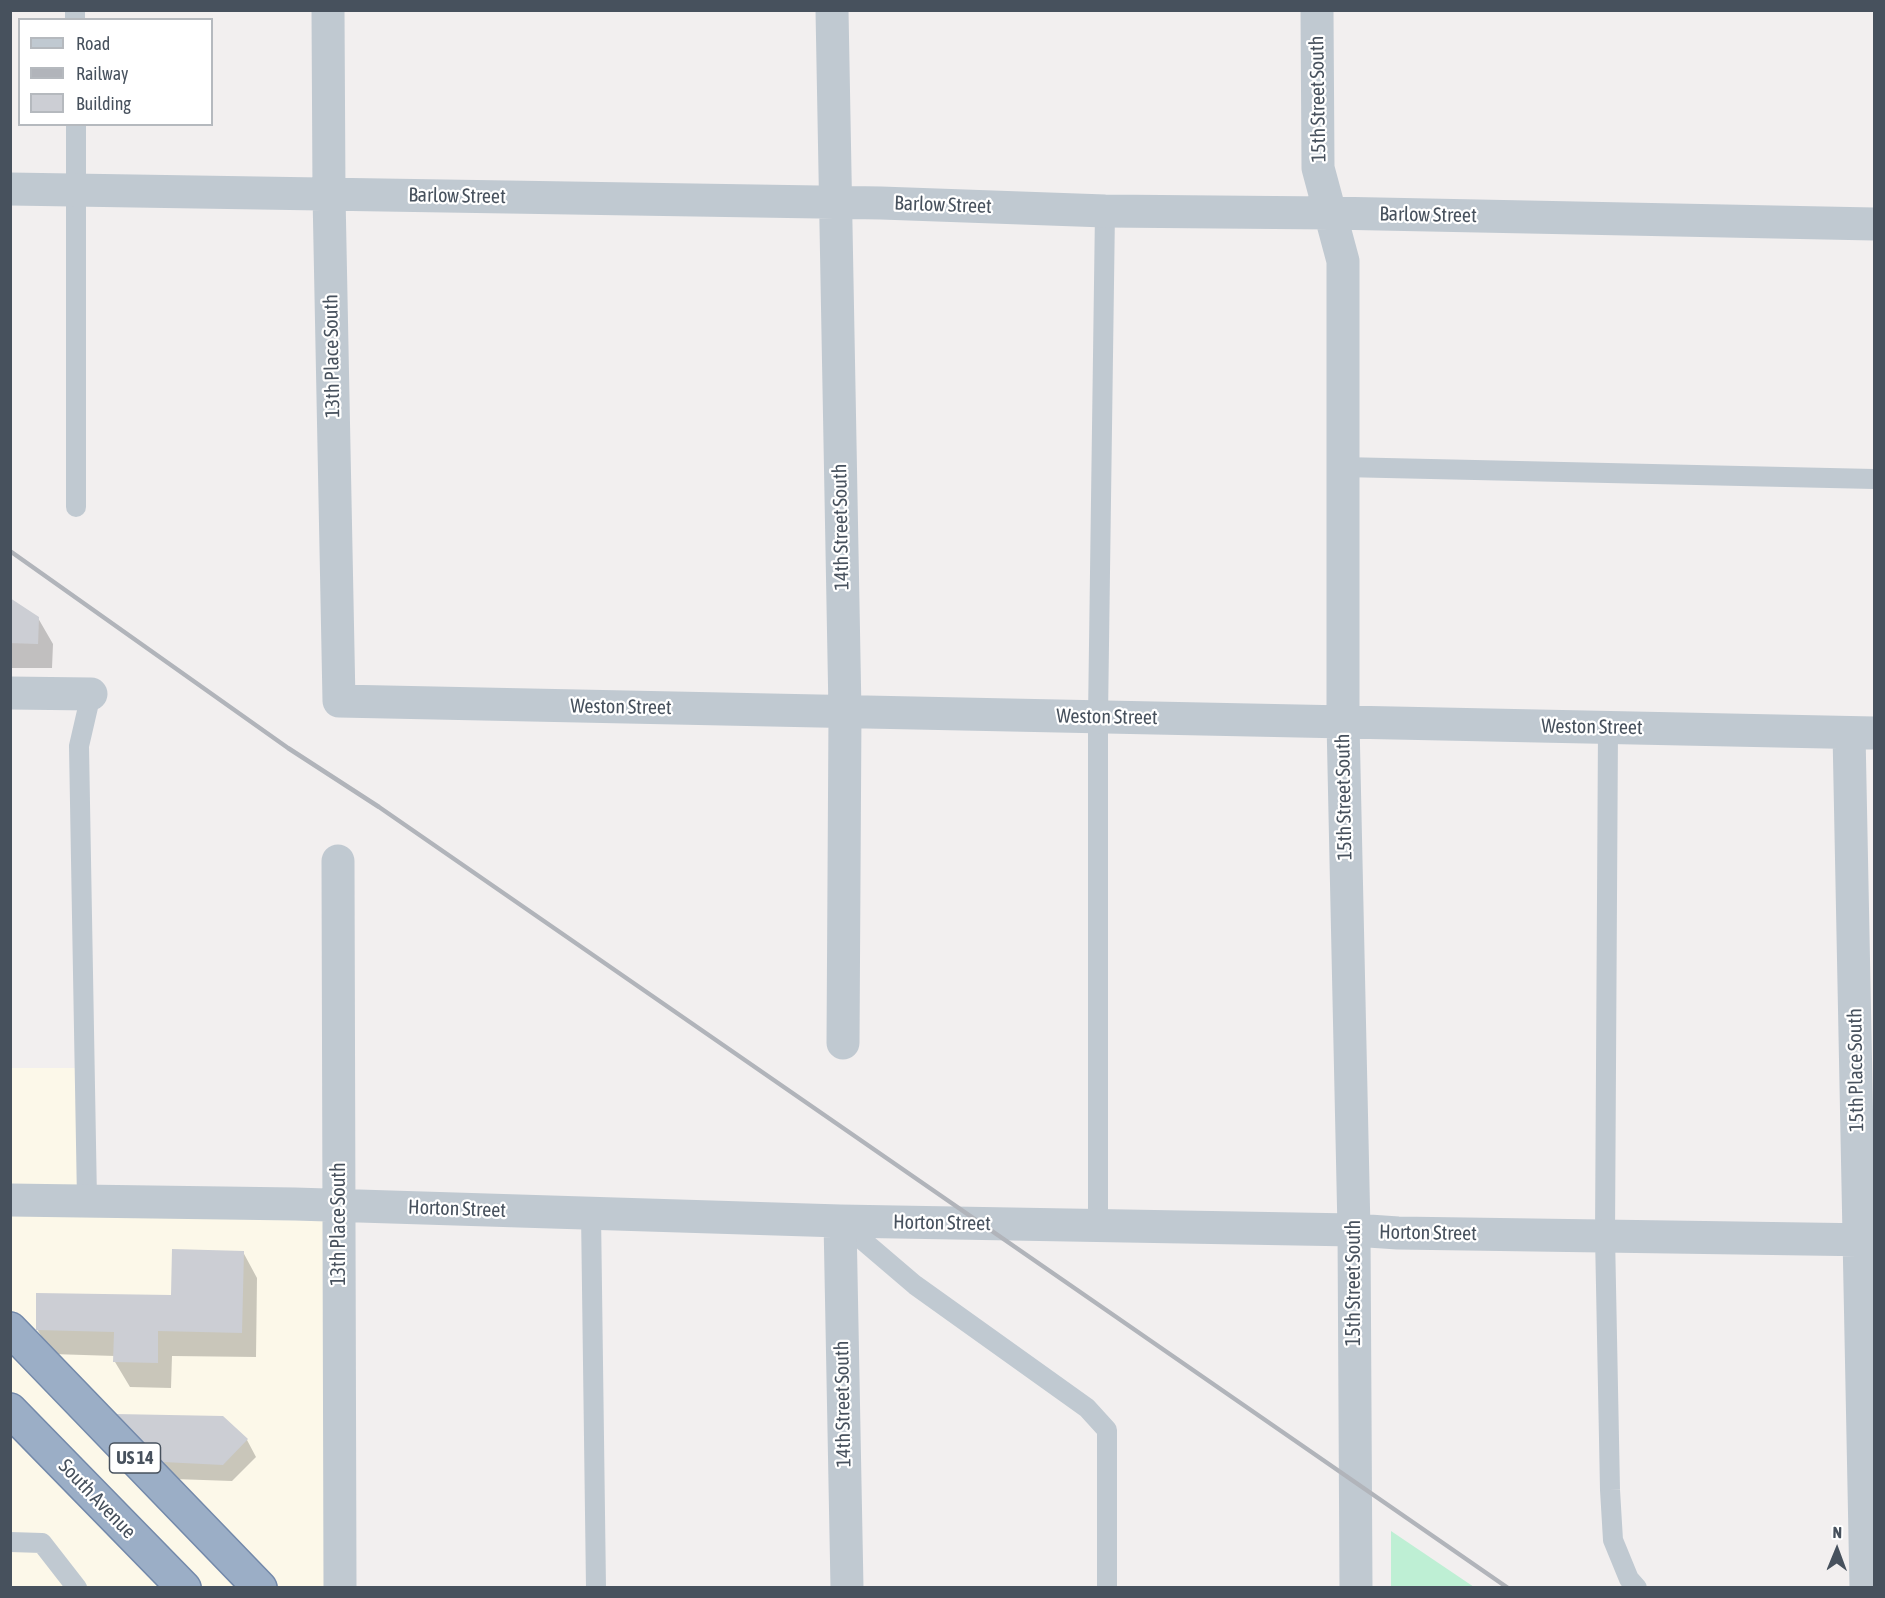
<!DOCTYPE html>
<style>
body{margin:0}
#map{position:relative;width:1885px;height:1598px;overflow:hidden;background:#f2efef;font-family:"Asap Condensed",sans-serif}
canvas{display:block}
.frame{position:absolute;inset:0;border:12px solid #47515d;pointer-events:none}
.legend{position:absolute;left:18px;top:18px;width:195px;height:108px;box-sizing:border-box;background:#fff;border:2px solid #b5b9be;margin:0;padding:8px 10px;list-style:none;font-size:18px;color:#47515d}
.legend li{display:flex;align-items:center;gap:12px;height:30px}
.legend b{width:30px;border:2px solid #b5b9be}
.north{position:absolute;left:1807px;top:1520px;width:60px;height:60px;-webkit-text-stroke:4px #fff;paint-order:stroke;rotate:1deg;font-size:16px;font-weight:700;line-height:24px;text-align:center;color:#47515d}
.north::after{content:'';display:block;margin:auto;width:21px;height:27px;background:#47515d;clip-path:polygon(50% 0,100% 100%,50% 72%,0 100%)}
</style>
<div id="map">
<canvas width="1885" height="1598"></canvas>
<div class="frame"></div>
<ul class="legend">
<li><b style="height:8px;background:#c0c9d1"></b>Road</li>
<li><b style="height:8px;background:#b1b4ba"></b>Railway</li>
<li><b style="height:16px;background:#ccced4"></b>Building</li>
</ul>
<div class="north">N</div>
</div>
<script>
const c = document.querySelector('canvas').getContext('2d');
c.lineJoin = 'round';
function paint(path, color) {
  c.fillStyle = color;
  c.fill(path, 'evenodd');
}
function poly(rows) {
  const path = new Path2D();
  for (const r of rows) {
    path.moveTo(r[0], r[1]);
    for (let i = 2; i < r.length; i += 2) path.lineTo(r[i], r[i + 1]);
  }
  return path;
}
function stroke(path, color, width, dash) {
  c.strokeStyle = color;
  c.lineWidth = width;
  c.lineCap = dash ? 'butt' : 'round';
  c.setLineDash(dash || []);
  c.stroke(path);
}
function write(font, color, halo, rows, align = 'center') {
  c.font = font + ' "Asap Condensed",sans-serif';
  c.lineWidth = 4.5;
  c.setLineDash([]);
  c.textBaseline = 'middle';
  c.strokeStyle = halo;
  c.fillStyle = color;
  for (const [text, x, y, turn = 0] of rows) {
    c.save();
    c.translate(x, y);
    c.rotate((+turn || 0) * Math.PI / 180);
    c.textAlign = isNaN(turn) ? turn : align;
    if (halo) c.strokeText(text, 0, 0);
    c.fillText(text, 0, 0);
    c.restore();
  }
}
const commercial = poly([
 [11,1068,84,1068,87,1200,338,1206,340,1587,11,1588]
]);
const green = poly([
 [1391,1531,1474,1587,1391,1587]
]);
const shadow = poly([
 [10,599,38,618,53,644,52,668,10,668],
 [243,1252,257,1278,256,1357,172,1356,171,1388,130,1387,115,1362,115,1356,52,1354,37,1329,173,1297],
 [118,1415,247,1440,256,1457,232,1481,174,1479,126,1431]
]);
const building = poly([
 [10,598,39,617,38,644,10,643],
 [172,1249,244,1251,242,1333,158,1331,158,1363,113,1362,114,1332,36,1330,36,1293,171,1295],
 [115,1414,223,1416,248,1439,223,1465,163,1462]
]);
const service = poly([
 [75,10,75,20],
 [76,124,76,507],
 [1342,467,1874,479],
 [1608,728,1605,1235,1610,1490,1613,1540,1629,1579,1637,1588],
 [87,1200,79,746,91,694],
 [591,1213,596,1588],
 [840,1221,915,1285,1087,1408,1107,1430,1107,1588],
 [1098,1226,1098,717,1105,211],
 [10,1542,42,1543,77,1588]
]);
const minor = poly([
 [328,10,329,195,339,701,1874,733],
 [832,10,845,712,843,1043],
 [1317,10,1318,168,1343,261,1343,722,1354,1230,1356,1588],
 [10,189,881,203,1105,211,1330,213,1874,224],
 [10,693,91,694],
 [1849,733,1866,1588],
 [338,861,340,1588],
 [10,1200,295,1204,840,1221,1354,1230,1398,1233,1874,1240],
 [840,1221,847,1588]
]);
const trunk = poly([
 [10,1329,260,1588],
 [10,1410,184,1588]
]);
const rail = poly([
 [10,551,288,748,379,807,1508,1588]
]);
const shields = [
 [135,1458,51]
];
const shieldNames = [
 ["US 14",135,1458]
];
const streetNames = [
 ["15th Street South",1318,99,-91],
 ["Barlow Street",457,196,1],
 ["Barlow Street",943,205,2],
 ["Barlow Street",1428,215,1],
 ["13th Place South",332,356,-91],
 ["14th Street South",841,527,-91],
 ["Weston Street",621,707,1],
 ["Weston Street",1107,717,1],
 ["Weston Street",1592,727,1],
 ["15th Street South",1344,797,-91],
 ["15th Place South",1856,1070,-91],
 ["Horton Street",457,1209,2],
 ["Horton Street",942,1223,1],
 ["13th Place South",339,1224,-90],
 ["Horton Street",1428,1233,1],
 ["15th Street South",1354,1283,-90],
 ["14th Street South",843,1404,-91],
 ["South Avenue",97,1499,46]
];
paint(commercial, '#fcf8e9');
paint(green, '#beefd4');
paint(shadow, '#0003');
paint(building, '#ccced4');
stroke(trunk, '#7389aa', 36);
stroke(service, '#c0c9d1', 20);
stroke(minor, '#c0c9d1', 33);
stroke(trunk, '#9baec6', 33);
stroke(rail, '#b1b4ba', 4.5);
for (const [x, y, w] of shields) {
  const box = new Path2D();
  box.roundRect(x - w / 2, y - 15, w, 30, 4.5);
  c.fillStyle = '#fff';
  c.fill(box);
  stroke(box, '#47515d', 1.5);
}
write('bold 18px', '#47515d', null, shieldNames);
write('20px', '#47515d', '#fff', streetNames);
</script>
